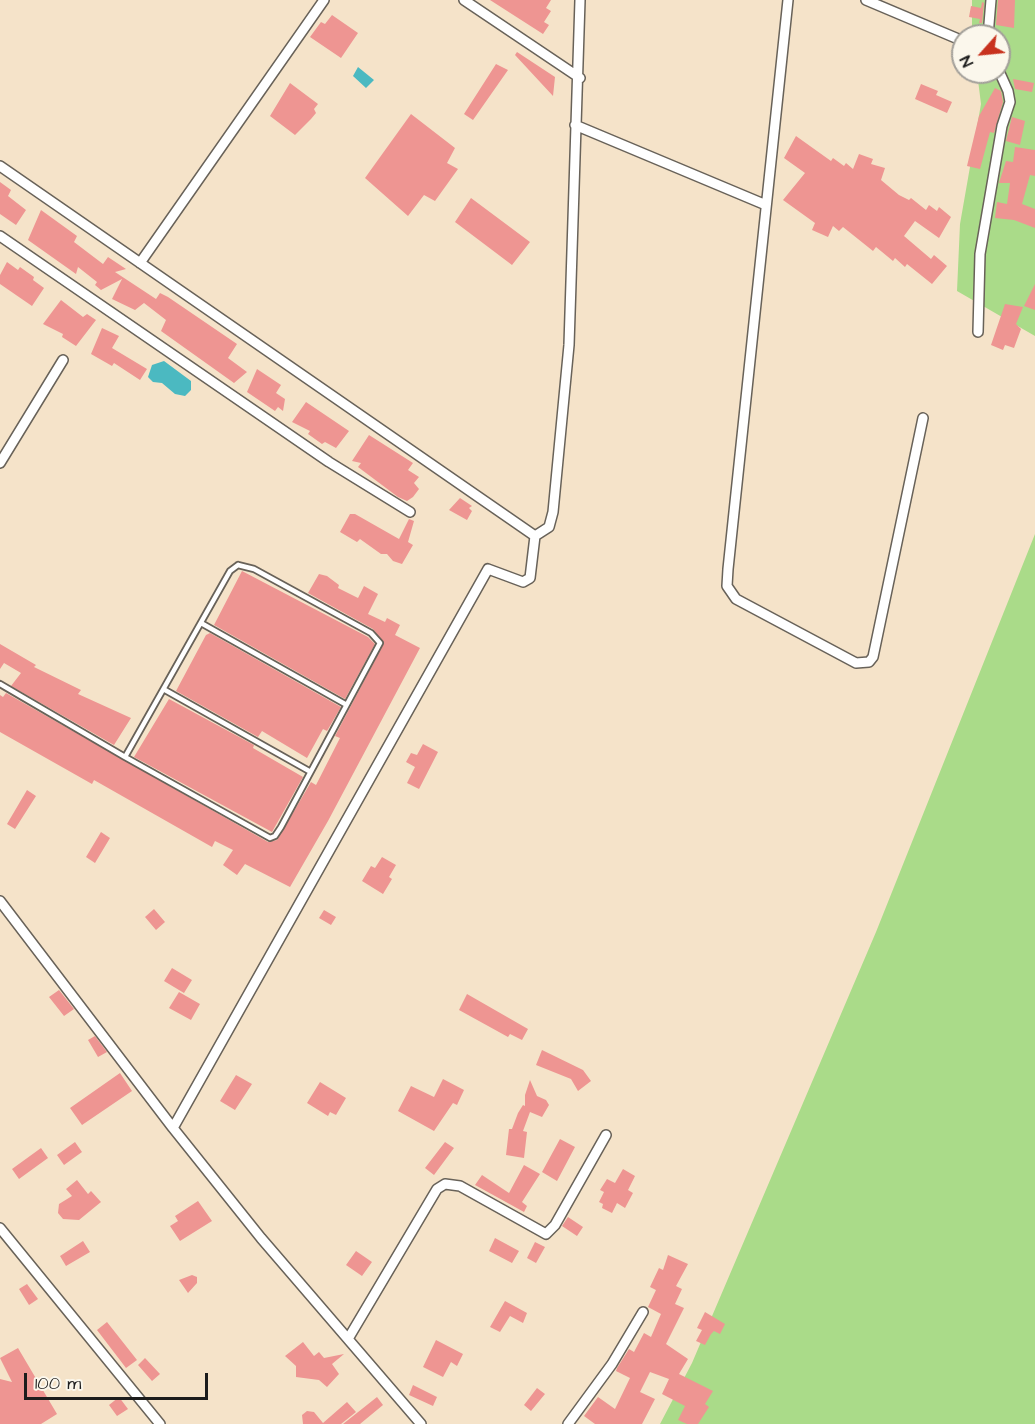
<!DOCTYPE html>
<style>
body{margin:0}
#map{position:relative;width:1035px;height:1424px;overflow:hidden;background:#f5e3c9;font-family:"Architects Daughter",sans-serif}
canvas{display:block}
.north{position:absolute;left:951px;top:24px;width:60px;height:60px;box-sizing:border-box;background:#fbf7ec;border:2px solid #a29f99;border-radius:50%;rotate:243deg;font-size:16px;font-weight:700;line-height:24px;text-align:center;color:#1c1c1c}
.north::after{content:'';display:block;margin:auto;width:21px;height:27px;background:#c8321e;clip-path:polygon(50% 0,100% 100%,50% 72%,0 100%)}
.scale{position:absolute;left:24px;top:1373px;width:184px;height:27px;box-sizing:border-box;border:3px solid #1c1c1c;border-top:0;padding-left:8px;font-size:18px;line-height:21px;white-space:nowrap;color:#1c1c1c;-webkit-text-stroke:4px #fbf7ec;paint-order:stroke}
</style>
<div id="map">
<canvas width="1035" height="1424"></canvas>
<div class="north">N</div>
<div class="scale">100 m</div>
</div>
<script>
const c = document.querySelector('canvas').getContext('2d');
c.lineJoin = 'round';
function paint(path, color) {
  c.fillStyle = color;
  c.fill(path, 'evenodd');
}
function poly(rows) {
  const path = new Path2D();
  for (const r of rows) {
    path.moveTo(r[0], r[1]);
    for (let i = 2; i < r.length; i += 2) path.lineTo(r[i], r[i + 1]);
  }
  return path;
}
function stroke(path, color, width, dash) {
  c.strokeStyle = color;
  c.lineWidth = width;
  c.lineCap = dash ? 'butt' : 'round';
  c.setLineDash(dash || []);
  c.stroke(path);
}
const green = poly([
 [972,0,1035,0,1035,336,957,291,960,224,981,104,977,72,999,72,999,36,972,36],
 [1035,534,1035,1424,660,1424,692,1363,876,932]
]);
const water = poly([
 [358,67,374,80,366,88,353,76],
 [164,361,191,381,191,390,185,396,175,394,162,383,153,382,148,377,152,365]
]);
const building = poly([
 [490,0,551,0,546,8,551,11,544,22,549,25,543,34],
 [998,0,1015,0,1014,28,996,25],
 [982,2,984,3,982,23,979,23,980,19,969,17,971,6,981,8],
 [332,15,358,33,341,58,310,37,321,22,325,24],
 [517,52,555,77,553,96,515,55],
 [496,64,508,70,473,120,464,114],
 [1013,79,1034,83,1032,92,1015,89],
 [290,83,318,104,314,109,316,113,311,119,295,135,270,116],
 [921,84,938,91,936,95,952,102,947,113,915,99],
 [995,88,1001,91,1003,102,994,133,990,132,980,169,967,166,979,116],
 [411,114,455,148,447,163,458,169,435,201,424,195,408,216,365,178],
 [1012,117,1025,121,1020,145,1006,141],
 [796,136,831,161,833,158,844,166,846,163,853,169,859,154,873,159,871,164,885,168,881,180,899,195,909,200,911,198,926,210,929,205,937,211,939,207,951,217,939,238,915,221,904,236,931,259,934,255,947,266,932,284,907,264,905,267,895,258,893,261,876,247,873,251,843,227,839,231,833,226,828,237,812,230,815,223,783,200,805,173,784,158],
 [1015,147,1035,150,1035,176,1030,175,1022,204,1035,209,1035,228,1014,220,995,218,997,202,1007,204,1010,183,999,183,1006,161,1013,162],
 [0,182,11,190,8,196,26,210,16,225,0,214],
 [471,198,530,242,512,265,455,222],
 [41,210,77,236,74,242,103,264,108,257,126,269,115,272,156,299,160,293,168,297,237,344,228,358,247,372,234,383,161,331,166,320,144,303,135,310,112,299,122,279,101,290,95,285,97,282,78,267,76,274,28,240],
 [7,262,18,270,20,267,34,277,33,280,44,288,32,306,0,284,0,275],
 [1035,284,1035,310,1024,306],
 [61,300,83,317,87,314,96,320,76,346,62,337,63,334,43,324],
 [1005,304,1023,307,1016,324,1021,329,1014,348,1005,345,1003,350,991,345],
 [102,328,119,336,112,348,147,369,140,380,114,363,112,366,91,354],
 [257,369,281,385,276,393,285,399,283,411,278,407,275,411,247,392],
 [306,402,349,431,336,448,325,442,322,444,308,434,310,431,292,422],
 [369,435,413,463,408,470,419,477,414,483,419,489,413,497,407,501,398,497,358,467,361,463,352,461],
 [460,498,472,506,469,508,472,511,467,520,449,510],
 [350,514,355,514,399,539,409,519,414,521,408,542,413,545,402,564,393,561,387,554,381,554,360,539,357,542,340,532],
 [242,571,368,637,375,644,345,699,214,625],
 [319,574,327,576,339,585,338,588,358,598,364,586,378,594,368,614,385,622,387,618,400,625,395,635,420,648,328,821,290,887,245,864,237,875,223,865,233,850,215,841,212,847,94,780,92,784,0,732,0,695,3,697,6,693,268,842,277,840,311,782,316,785,340,738,335,736,384,643,373,629,308,593],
 [210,633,341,707,327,731,323,729,307,758,262,731,258,737,176,691,206,635],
 [0,644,36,665,34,667,81,690,78,694,131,718,114,745,11,686,21,673,4,663,0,669],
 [169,699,254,745,253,748,303,777,272,832,134,757],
 [423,744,438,752,419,789,407,783,415,767,406,762,411,753,417,755],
 [27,790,36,796,15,829,7,824],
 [101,832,110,838,95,863,86,857],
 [382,857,396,865,389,877,392,879,383,894,362,881,371,866,375,868],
 [154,909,165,922,156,930,145,917],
 [324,910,336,917,331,925,319,918],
 [172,968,192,980,184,993,164,981],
 [59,990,74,1009,64,1016,49,997],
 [179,992,200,1004,191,1020,169,1008],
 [467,994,528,1029,522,1040,510,1034,508,1037,459,1010],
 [95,1036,107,1052,98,1057,88,1040],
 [542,1050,583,1070,591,1081,578,1091,571,1079,536,1065],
 [120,1073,132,1091,82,1125,70,1108],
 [236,1075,252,1084,235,1110,220,1101],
 [443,1079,464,1090,457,1105,453,1103,434,1131,398,1111,411,1086,434,1097],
 [530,1080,537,1096,546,1100,549,1105,542,1117,530,1112,523,1131,527,1132,524,1158,506,1155,509,1129,512,1129,518,1113,523,1105,525,1106,525,1095],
 [320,1082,346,1098,336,1115,330,1112,328,1116,307,1103],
 [560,1139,575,1147,557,1181,542,1172],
 [75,1142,82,1152,64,1165,57,1155],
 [445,1142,454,1148,434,1175,425,1168],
 [41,1148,48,1158,19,1179,12,1169],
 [524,1165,540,1174,522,1202,527,1206,524,1212,475,1185,482,1175,509,1193],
 [623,1169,635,1176,628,1190,633,1193,625,1208,617,1203,612,1213,602,1208,603,1204,599,1202,604,1192,600,1190,607,1179,615,1183],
 [77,1180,88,1194,91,1191,101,1202,79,1220,63,1219,58,1213,59,1204,72,1196,66,1189],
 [198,1201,212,1221,180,1241,170,1226,178,1221,175,1216],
 [568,1217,583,1227,577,1236,562,1226],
 [495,1238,519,1251,512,1263,489,1251],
 [83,1241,90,1252,66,1266,60,1256],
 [535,1242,545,1247,536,1263,527,1258],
 [356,1251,372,1262,362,1276,346,1265],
 [668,1255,688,1264,676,1286,682,1289,675,1304,684,1308,666,1344,688,1359,679,1374,713,1391,705,1404,709,1407,698,1424,687,1424,678,1420,685,1406,662,1394,669,1379,650,1372,640,1392,655,1399,642,1424,595,1424,584,1416,598,1397,615,1409,630,1378,616,1371,617,1368,629,1349,634,1352,644,1333,651,1337,661,1314,648,1307,656,1290,650,1287,659,1268,663,1270],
 [192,1275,197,1277,197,1283,188,1293,179,1280],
 [27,1284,38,1299,29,1305,19,1289],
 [505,1301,527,1313,523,1323,510,1316,500,1332,490,1327],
 [705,1312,725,1324,720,1334,714,1331,711,1334,705,1345,696,1341,702,1330,697,1328],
 [107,1322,137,1360,126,1368,97,1330],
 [436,1340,463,1354,457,1366,451,1362,443,1377,423,1367],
 [303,1342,314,1356,319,1352,324,1358,344,1354,332,1364,339,1374,327,1387,319,1380,296,1377,296,1366,285,1356],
 [18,1348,57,1414,41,1424,0,1424,0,1379,12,1382,0,1358],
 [145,1358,160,1374,152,1381,138,1365],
 [413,1385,437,1397,433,1406,409,1395],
 [537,1388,545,1394,531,1411,524,1405],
 [119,1397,128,1409,117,1416,109,1405],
 [377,1397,383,1405,360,1424,343,1424],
 [347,1402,356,1412,341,1424,303,1424,302,1415,307,1411,314,1412,323,1423]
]);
const lane = poly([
 [238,565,254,569,371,633,380,643,281,827,275,836,270,838,125,757,230,571,238,565],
 [201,623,345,704],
 [0,684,125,757],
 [165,690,309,771]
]);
const street = poly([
 [464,0,580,78],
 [788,0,728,569,727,586,736,599,856,663,869,662,873,657,923,418],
 [866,0,963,41],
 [988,36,991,0],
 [575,125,766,205],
 [0,166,535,536],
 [0,236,329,462,410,512],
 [140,263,324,0],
 [978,332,980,254,1002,126,1010,102,1008,91,999,71],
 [0,463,63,360],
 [0,901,173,1128,261,1238,421,1424],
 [173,1128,488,569,523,582,530,578,535,536,549,527,553,512,569,345,580,0],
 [0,1228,160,1424],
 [348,1339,437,1189,445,1184,460,1186,546,1234,555,1225,606,1135],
 [568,1424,612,1364,643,1312]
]);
paint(green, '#aadb89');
paint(water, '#4bb9c1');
paint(building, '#ee9592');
stroke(lane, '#686259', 8);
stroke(street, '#686259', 12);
stroke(lane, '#fff', 4.5);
stroke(street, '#fff', 9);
</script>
